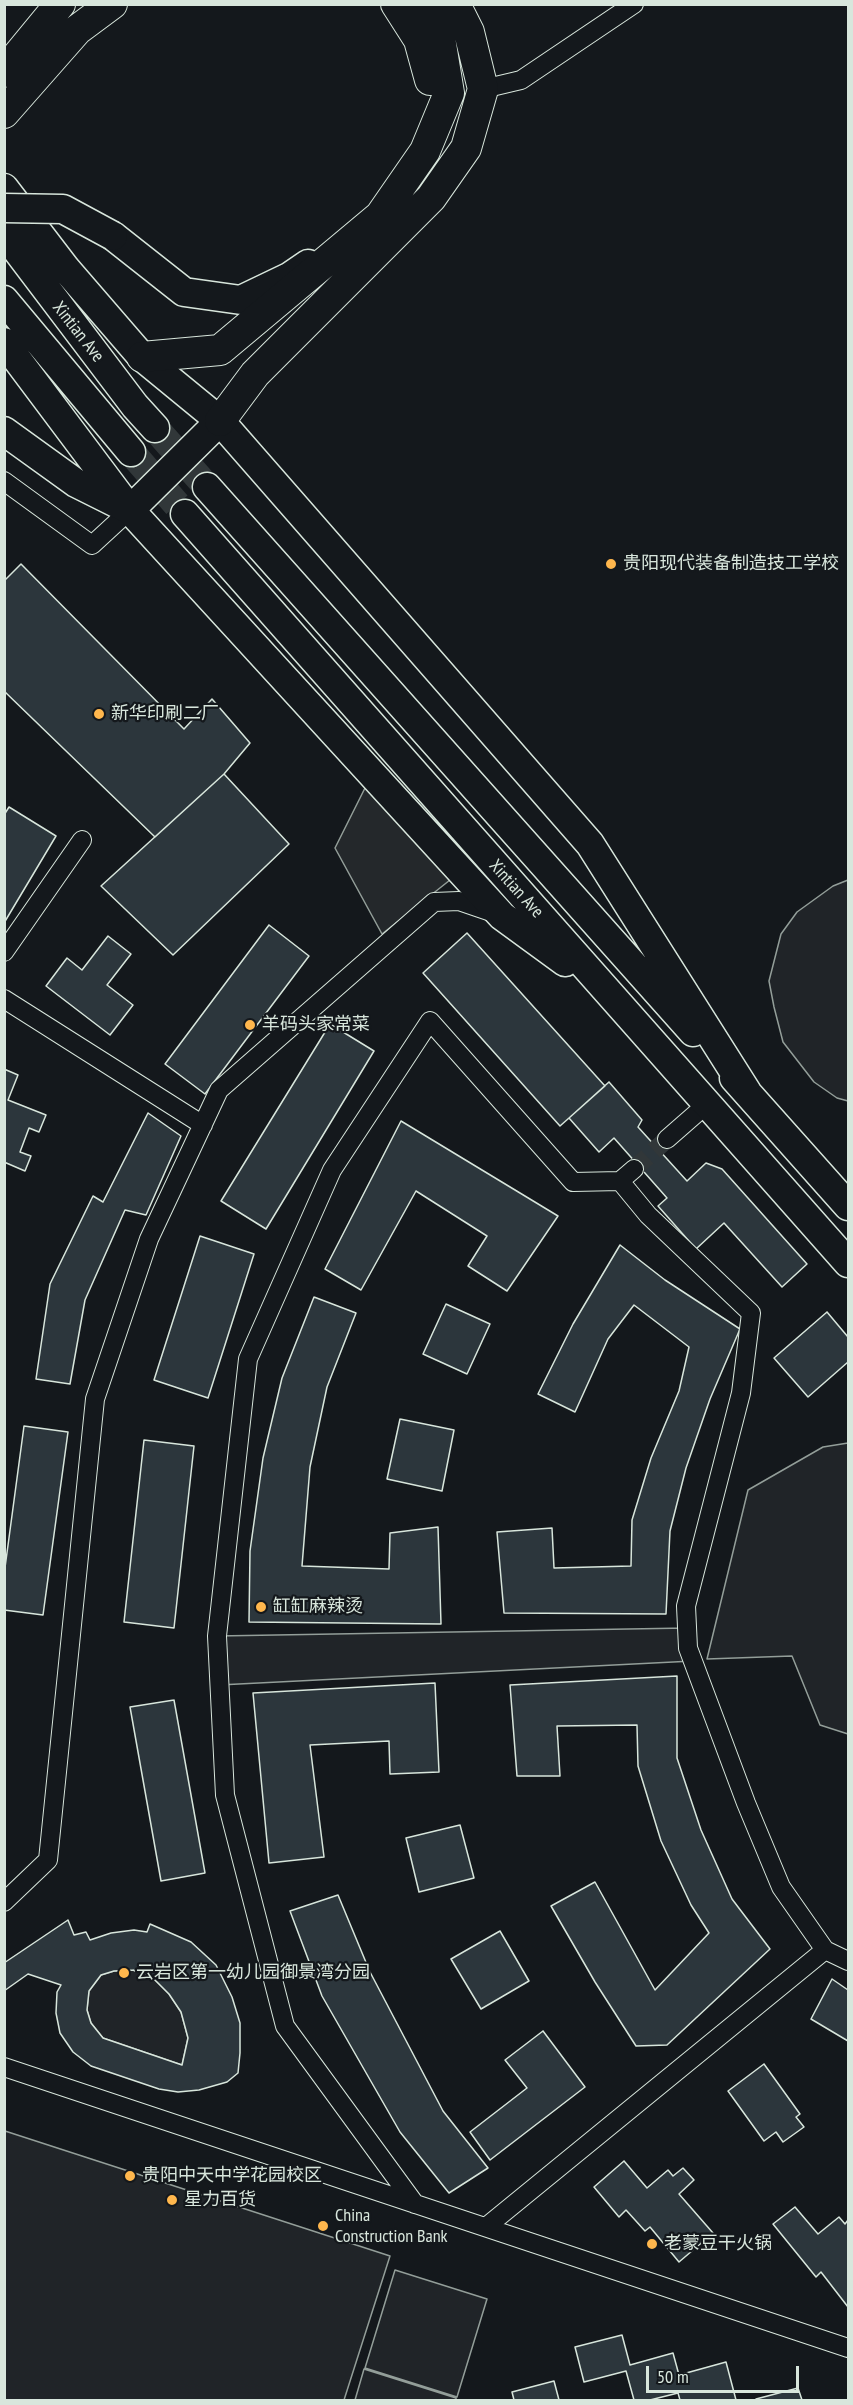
<!DOCTYPE html>
<meta charset="utf-8">
<style>
body{margin:0}
#map{position:relative;width:853px;height:2405px;overflow:hidden;background:#14181c;font-family:"PT Sans Narrow",sans-serif}
canvas{display:block}
.frame{position:absolute;inset:0;border:6px solid #d8e6dc;pointer-events:none}
.scale{position:absolute;left:646px;top:2366px;width:153px;height:27px;box-sizing:border-box;border:3px solid #d8e6dc;border-top:0;padding-left:8px;font-size:18px;line-height:21px;white-space:nowrap;color:#d8e6dc;-webkit-text-stroke:4px #14181c;paint-order:stroke}
</style>
<div id="map">
<canvas width="853" height="2405"></canvas>
<div class="frame"></div>
<div class="scale">50 m</div>
</div>
<script>
const c = document.querySelector('canvas').getContext('2d');
c.lineJoin = 'round';
function paint(path, color) {
  c.fillStyle = color;
  c.fill(path, 'evenodd');
}
function poly(rows) {
  const path = new Path2D();
  for (const r of rows) {
    path.moveTo(r[0], r[1]);
    for (let i = 2; i < r.length; i += 2) path.lineTo(r[i], r[i + 1]);
  }
  return path;
}
function stroke(path, color, width, dash) {
  c.strokeStyle = color;
  c.lineWidth = width;
  c.lineCap = dash ? 'butt' : 'round';
  c.setLineDash(dash || []);
  c.stroke(path);
}
function write(font, color, halo, rows, align = 'center') {
  c.font = font + ' "PT Sans Narrow","Noto Sans SC",sans-serif';
  c.lineWidth = 4.5;
  c.setLineDash([]);
  c.textBaseline = 'middle';
  c.strokeStyle = halo;
  c.fillStyle = color;
  for (const [text, x, y, turn = 0] of rows) {
    c.save();
    c.translate(x, y);
    c.rotate((+turn || 0) * Math.PI / 180);
    c.textAlign = isNaN(turn) ? turn : align;
    if (halo) c.strokeText(text, 0, 0);
    c.fillText(text, 0, 0);
    c.restore();
  }
}
const green = poly([
 [848,880,848,1101,837,1098,814,1082,783,1042,774,1007,769,981,781,934,797,912,833,886,848,880],
 [848,1443,848,1734,820,1725,792,1656,707,1659,748,1490,823,1447,848,1443],
 [687,1628,693,1661,219,1685,217,1636,687,1628],
 [133,1970,153,1978,169,1994,181,2012,188,2038,182,2065,103,2038,91,2023,87,2010,89,1991,101,1975,114,1971,133,1970],
 [5,2131,390,2256,344,2400,5,2400,5,2131],
 [395,2270,487,2299,457,2397,365,2368,395,2270],
 [364,2369,456,2398,456,2400,355,2400,364,2369]
]);
const parking = poly([
 [369,780,455,876,382,934,335,848,369,780]
]);
const building = poly([
 [21,564,184,729,212,699,250,743,224,774,155,837,4,691,4,581,21,564],
 [224,774,289,844,173,955,101,886,224,774],
 [9,807,56,836,4,923,4,815,9,807],
 [269,925,309,956,205,1094,165,1064,269,925],
 [467,933,605,1086,560,1126,423,973,467,933],
 [108,936,131,954,107,985,133,1005,110,1035,46,986,67,958,82,970,108,936],
 [330,1024,374,1051,266,1229,221,1201,330,1024],
 [4,1069,18,1075,8,1100,46,1115,39,1132,29,1128,20,1152,31,1156,25,1171,4,1162,4,1069],
 [609,1082,642,1120,638,1127,687,1181,706,1163,722,1169,807,1264,782,1287,724,1223,696,1249,658,1206,667,1198,614,1138,599,1152,569,1118,609,1082],
 [148,1113,181,1136,146,1215,125,1210,85,1300,70,1384,36,1379,50,1284,93,1196,103,1202,148,1113],
 [401,1121,558,1216,507,1291,468,1266,487,1236,416,1191,361,1290,325,1269,401,1121],
 [200,1236,254,1254,208,1398,154,1380,200,1236],
 [620,1245,665,1280,740,1329,710,1399,686,1468,670,1531,666,1614,504,1613,497,1532,552,1528,554,1568,631,1566,632,1520,651,1458,679,1391,689,1347,634,1305,608,1339,575,1412,538,1394,573,1324,620,1245],
 [314,1297,356,1313,327,1387,310,1467,302,1566,389,1569,390,1533,438,1527,441,1624,249,1622,250,1551,263,1458,282,1378,314,1297],
 [446,1304,490,1324,467,1374,423,1354,446,1304],
 [827,1312,848,1337,848,1362,808,1397,774,1358,827,1312],
 [400,1419,454,1430,442,1491,387,1479,400,1419],
 [24,1426,68,1432,43,1615,4,1610,4,1575,24,1426],
 [144,1440,194,1446,174,1628,124,1622,144,1440],
 [677,1676,677,1758,701,1830,732,1899,770,1949,667,2045,636,2046,595,1982,551,1906,595,1882,655,1990,709,1933,691,1905,661,1841,638,1766,637,1725,557,1726,560,1776,517,1776,510,1685,677,1676],
 [435,1683,439,1772,390,1774,389,1741,310,1745,324,1857,269,1863,253,1693,435,1683],
 [174,1700,205,1873,161,1881,130,1707,174,1700],
 [460,1825,474,1878,419,1892,406,1838,460,1825],
 [338,1895,370,1972,443,2111,488,2168,449,2193,400,2132,322,1996,290,1911,338,1895],
 [68,1920,74,1935,86,1932,90,1940,111,1933,134,1930,147,1932,150,1924,191,1942,216,1965,232,1997,240,2023,240,2053,238,2073,227,2082,199,2090,178,2092,159,2089,91,2066,73,2052,60,2033,56,2013,57,1992,61,1985,28,1974,4,1991,4,1963,68,1920],
 [133,1970,153,1978,169,1994,181,2012,188,2038,182,2065,103,2038,91,2023,87,2010,89,1991,101,1975,114,1971,133,1970],
 [500,1931,529,1981,481,2009,451,1959,500,1931],
 [832,1979,848,1990,848,2041,811,2019,832,1979],
 [543,2031,585,2087,490,2160,470,2132,527,2088,505,2060,543,2031],
 [764,2064,800,2114,796,2117,804,2127,783,2142,776,2132,764,2141,728,2091,764,2064],
 [624,2161,647,2188,668,2170,673,2176,683,2168,694,2180,679,2194,713,2233,679,2262,650,2227,645,2231,626,2210,619,2217,594,2187,624,2161],
 [795,2207,818,2234,839,2217,845,2224,848,2220,848,2307,821,2272,816,2277,773,2224,795,2207],
 [622,2335,630,2365,673,2353,679,2375,726,2362,736,2400,680,2400,678,2393,650,2400,634,2400,626,2371,584,2382,575,2347,622,2335],
 [554,2381,559,2400,514,2400,512,2392,554,2381],
 [798,2388,802,2400,756,2400,756,2399,798,2388]
]);
const minorTunnel = poly([
 [634,1169,667,1139]
]);
const primaryTunnel = poly([
 [155,428,207,487],
 [131,452,185,514]
]);
const minor = poly([
 [483,89,521,80,634,4],
 [4,481,92,545,130,510],
 [4,952,82,840],
 [4,999,203,1125],
 [667,1139,707,1104],
 [620,1181,634,1169],
 [4,1902,48,1860,95,1399,149,1239,219,1090,434,902,459,901,497,914],
 [4,2067,848,2348],
 [415,2204,285,2026,225,1795,217,1636,248,1359,332,1170,430,1021,573,1182,620,1181,648,1215,751,1313,741,1393,686,1606,688,1648,746,1803,781,1887,825,1950],
 [486,2227,825,1950,848,1961]
]);
const primary = poly([
 [4,188,66,269,142,357,220,421,590,844,747,1092],
 [4,233,135,406,155,428],
 [113,236,184,292,241,300,289,277,308,264],
 [4,300,131,452],
 [4,342,130,510,502,916,565,962],
 [4,431,76,483,130,510,220,421],
 [207,487,693,1032],
 [185,514,848,1263],
 [734,1078,848,1206]
]);
const trunk = poly([
 [396,4,419,40,430,80],
 [4,72,60,4],
 [4,113,77,30,112,4],
 [142,357,220,350,380,216,425,151,449,93,439,32,426,4],
 [220,421,255,374,431,198,466,148,483,89,469,32,455,4]
]);
const primaryBridge = poly([
 [4,208,63,209,113,236]
]);
const markers = [
 [611,564,6,"#ffb74d"],
 [99,714,6,"#ffb74d"],
 [250,1025,6,"#ffb74d"],
 [261,1607,6,"#ffb74d"],
 [124,1973,6,"#ffb74d"],
 [130,2176,6,"#ffb74d"],
 [172,2200,6,"#ffb74d"],
 [323,2226,6,"#ffb74d"],
 [652,2244,6,"#ffb74d"]
];
const streetNames = [
 ["Xintian Ave",78,332,52],
 ["Xintian Ave",516,889,48]
];
const poiNames = [
 ["贵阳现代装备制造技工学校",623,564],
 ["新华印刷二厂",111,714],
 ["羊码头家常菜",262,1025],
 ["缸缸麻辣烫",273,1607],
 ["云岩区第一幼儿园御景湾分园",136,1973],
 ["贵阳中天中学花园校区",142,2176],
 ["星力百货",184,2200],
 ["China",335,2216],
 ["Construction Bank",335,2237],
 ["老蒙豆干火锅",664,2244]
];
paint(green, '#202428');
stroke(green, '#939e99', 1.5);
paint(parking, '#24282b');
stroke(parking, '#939e99', 1.5);
paint(building, '#2c363c');
stroke(building, '#d8e6dc', 1.5);
stroke(minorTunnel, '#313739', 18, [18, 9]);
stroke(primaryTunnel, '#313739', 28, [28, 14]);
stroke(minor, '#d8e6dc', 20);
stroke(primary, '#d8e6dc', 31);
stroke(trunk, '#d8e6dc', 32);
stroke(minor, '#14181c', 18);
stroke(primary, '#14181c', 28);
stroke(trunk, '#14181c', 30);
stroke(primaryBridge, '#d8e6dc', 31, []);
stroke(primaryBridge, '#14181c', 28);
for (const [x, y, r, color] of markers) {
  const dot = new Path2D();
  dot.arc(x, y, r, 0, 2 * Math.PI);
  c.fillStyle = color;
  c.fill(dot);
  stroke(dot, '#14181c', 2);
}
write('18px', '#d8e6dc', '#14181c', streetNames);
write('18px', '#d8e6dc', '#14181c', poiNames, 'left');
</script>
